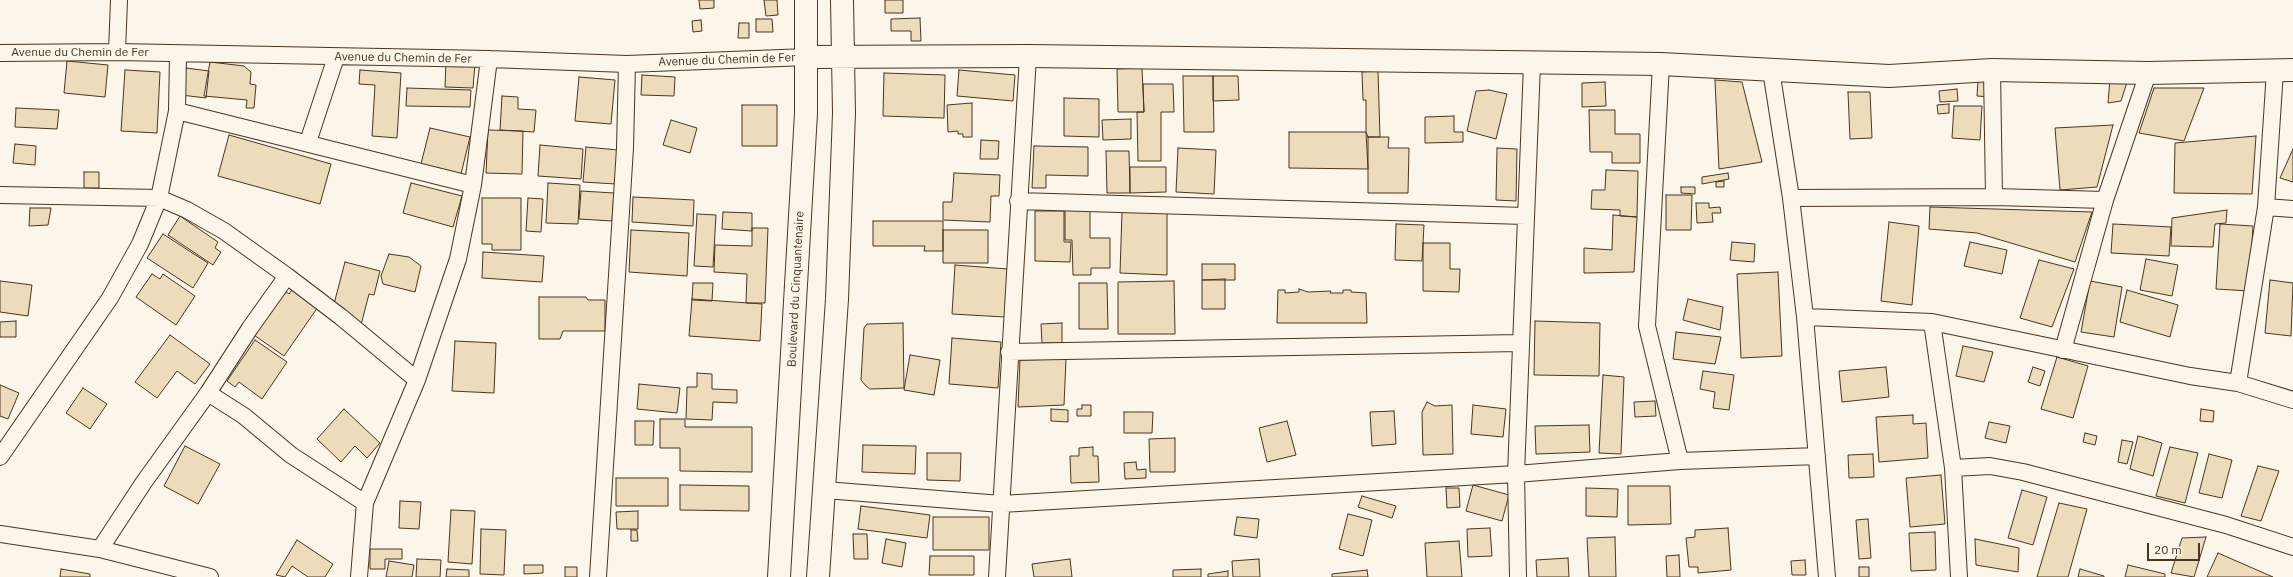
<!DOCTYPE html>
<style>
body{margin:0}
#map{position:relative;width:2293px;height:577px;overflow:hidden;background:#fbf6e9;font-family:"IBM Plex Sans",sans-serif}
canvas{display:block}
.scale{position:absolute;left:2147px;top:543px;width:53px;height:18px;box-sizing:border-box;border:2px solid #4a3520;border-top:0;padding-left:5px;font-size:12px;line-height:14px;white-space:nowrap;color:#4a3520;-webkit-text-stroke:3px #fbf6e9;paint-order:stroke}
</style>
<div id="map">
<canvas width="2293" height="577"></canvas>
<div class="scale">20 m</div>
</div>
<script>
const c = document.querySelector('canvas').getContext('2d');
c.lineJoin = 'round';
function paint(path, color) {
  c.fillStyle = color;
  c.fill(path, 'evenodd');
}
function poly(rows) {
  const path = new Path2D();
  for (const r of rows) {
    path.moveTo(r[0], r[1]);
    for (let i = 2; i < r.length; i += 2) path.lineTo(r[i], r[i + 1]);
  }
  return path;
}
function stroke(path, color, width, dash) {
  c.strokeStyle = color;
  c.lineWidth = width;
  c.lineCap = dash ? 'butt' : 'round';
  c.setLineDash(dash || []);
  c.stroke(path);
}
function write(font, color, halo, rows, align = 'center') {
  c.font = font + ' "IBM Plex Sans",sans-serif';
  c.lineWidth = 3;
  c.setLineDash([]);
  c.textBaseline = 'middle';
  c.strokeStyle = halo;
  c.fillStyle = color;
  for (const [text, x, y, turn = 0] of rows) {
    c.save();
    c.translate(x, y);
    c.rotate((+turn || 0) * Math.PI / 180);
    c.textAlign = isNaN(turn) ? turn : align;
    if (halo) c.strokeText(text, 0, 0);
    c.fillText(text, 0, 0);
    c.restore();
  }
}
const building = poly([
 [699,0,714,0,714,8,700,9,699,0],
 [764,0,777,0,778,15,766,16,764,0],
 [885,0,903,0,903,13,885,13,885,0],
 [920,18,921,41,911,41,911,31,891,31,891,19,920,18],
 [756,19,772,19,773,32,756,32,756,19],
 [701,20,702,31,693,32,692,21,701,20],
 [739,23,749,23,749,38,738,38,739,23],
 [67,61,108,65,105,97,64,93,67,61],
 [446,61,475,63,473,88,445,87,446,61],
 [210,62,244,66,251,72,250,84,256,85,254,108,246,108,247,100,204,96,210,62],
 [186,68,209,71,206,98,181,95,186,68],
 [1142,68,1144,112,1118,112,1117,69,1142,68],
 [125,70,160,72,157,133,121,131,125,70],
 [360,70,401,73,397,138,372,136,375,85,359,84,360,70],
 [959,70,1015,75,1013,101,957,96,959,70],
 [1378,71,1380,137,1368,137,1366,132,1366,100,1363,100,1362,72,1378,71],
 [884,73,945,75,944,118,883,116,884,73],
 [642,75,675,77,674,96,641,95,642,75],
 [1183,76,1213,76,1214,132,1184,132,1183,76],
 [1213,76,1238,76,1239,100,1213,101,1213,76],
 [579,77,615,80,611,124,575,121,579,77],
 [2110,79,2128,79,2121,101,2108,103,2110,79],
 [1715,80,1742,82,1762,162,1719,169,1715,80],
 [1978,81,1992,82,1991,97,1977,96,1978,81],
 [1605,82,1606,106,1582,107,1582,83,1605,82],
 [1143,84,1173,84,1174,112,1161,112,1161,161,1138,161,1137,112,1144,112,1143,84],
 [407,88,471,90,470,107,406,106,407,88],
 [2154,88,2204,88,2184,141,2139,133,2154,88],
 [1957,89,1958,101,1940,102,1939,91,1957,89],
 [1489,90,1507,94,1496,139,1467,131,1476,91,1489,90],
 [1848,92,1870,92,1872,138,1850,139,1848,92],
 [502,96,518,97,518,109,536,110,534,132,500,130,502,96],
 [1064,98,1099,99,1099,137,1064,136,1064,98],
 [972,103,972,137,963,137,963,134,958,134,958,131,948,132,947,105,972,103],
 [1949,104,1949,113,1938,114,1937,105,1949,104],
 [742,105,777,105,777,146,742,146,742,105],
 [1954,106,1982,106,1980,140,1952,138,1954,106],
 [16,108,59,110,57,129,15,127,16,108],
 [1589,110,1615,110,1615,134,1640,134,1640,163,1612,163,1612,152,1590,152,1589,110],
 [1454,116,1454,132,1463,132,1463,142,1425,143,1425,117,1454,116],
 [1131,119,1131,139,1103,140,1102,120,1131,119],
 [671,120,697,128,690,153,663,145,671,120],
 [2113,125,2097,187,2060,190,2055,128,2113,125],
 [430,128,470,137,461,174,421,164,430,128],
 [488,130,523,131,522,174,486,173,488,130],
 [1289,132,1366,132,1368,169,1289,168,1289,132],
 [229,135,331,164,320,204,218,176,229,135],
 [2256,136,2252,194,2174,193,2175,143,2256,136],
 [1368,137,1389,137,1388,148,1409,148,1408,193,1368,193,1368,137],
 [981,140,999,141,998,159,980,159,981,140],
 [15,144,36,146,35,165,13,163,15,144],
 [540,145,583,149,581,179,538,176,540,145],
 [1034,146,1088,147,1088,176,1046,175,1046,188,1032,188,1034,146],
 [586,147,618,150,616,184,583,182,586,147],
 [1178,148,1216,150,1214,194,1176,192,1178,148],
 [1497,148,1517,149,1516,201,1496,200,1497,148],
 [2293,149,2293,182,2280,178,2293,149],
 [1106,151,1129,151,1130,193,1107,193,1106,151],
 [1130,167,1166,167,1166,192,1130,193,1130,167],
 [1606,170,1638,171,1637,217,1620,216,1620,210,1591,209,1592,190,1605,190,1606,170],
 [84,172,99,172,99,188,84,188,84,172],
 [954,173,1000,175,999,196,991,196,990,222,943,220,943,202,952,202,954,173],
 [1728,173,1729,179,1702,184,1702,177,1728,173],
 [1724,181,1724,187,1716,187,1716,182,1724,181],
 [411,183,462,196,453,227,403,213,411,183],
 [548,183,580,185,578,224,546,223,548,183],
 [1681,187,1695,187,1695,194,1681,193,1681,187],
 [581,191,614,193,612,221,579,219,581,191],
 [1666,195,1692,195,1691,230,1666,230,1666,195],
 [633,197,694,200,693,226,632,222,633,197],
 [482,198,521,198,521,250,492,250,492,244,482,244,482,198],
 [528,198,543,199,541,232,526,231,528,198],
 [1696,203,1709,203,1709,208,1720,207,1721,213,1712,213,1713,222,1697,223,1696,203],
 [1065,207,1090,207,1090,238,1110,238,1110,268,1091,268,1091,275,1073,275,1072,240,1065,240,1065,207],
 [1930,207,2092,212,2075,262,1977,233,1929,229,1930,207],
 [30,208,51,208,48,225,29,226,30,208],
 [2227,210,2226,223,2215,224,2213,247,2171,246,2172,218,2227,210],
 [1035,211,1064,211,1064,242,1071,242,1070,262,1035,261,1035,211],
 [723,212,752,213,752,231,722,229,723,212],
 [1122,212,1167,213,1167,275,1120,273,1122,212],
 [697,214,716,215,713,267,694,266,697,214],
 [1613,215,1637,217,1634,272,1584,273,1584,248,1612,250,1613,215],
 [180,216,218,242,215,248,221,252,213,265,168,235,180,216],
 [873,221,943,221,943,251,924,251,925,246,873,246,873,221],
 [1889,222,1919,226,1912,305,1881,301,1889,222],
 [1396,224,1424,225,1422,261,1395,260,1396,224],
 [2113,224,2171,227,2169,256,2111,253,2113,224],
 [2220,224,2253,226,2249,291,2216,289,2220,224],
 [752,228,768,228,765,303,746,303,747,274,714,272,715,245,752,246,752,228],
 [631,230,689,233,687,276,629,272,631,230],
 [943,230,988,230,988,263,943,263,943,230],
 [163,234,208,263,193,288,147,258,163,234],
 [1732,242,1755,244,1754,262,1730,260,1732,242],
 [1970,242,2007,250,2002,274,1964,266,1970,242],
 [1423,243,1450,243,1450,269,1460,269,1459,292,1423,291,1423,243],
 [483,252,544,256,542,282,482,278,483,252],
 [389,254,409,257,421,266,415,292,383,284,381,276,389,254],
 [2146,259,2178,265,2172,296,2140,290,2146,259],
 [2039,260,2074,269,2052,327,2020,318,2039,260],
 [345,262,380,271,374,295,369,294,361,325,334,304,345,262],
 [1202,264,1235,264,1235,280,1202,280,1202,264],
 [955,265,1008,269,1005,317,952,314,955,265],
 [1778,272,1782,356,1741,358,1737,274,1778,272],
 [152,274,160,279,163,274,195,296,176,325,136,297,152,274],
 [1225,279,1225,309,1202,309,1202,280,1225,279],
 [2270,280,2293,283,2291,336,2265,333,2270,280],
 [0,281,32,285,28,316,0,312,0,281],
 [1174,281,1175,334,1118,334,1118,282,1174,281],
 [2090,281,2122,287,2114,337,2081,332,2090,281],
 [693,283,713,283,712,301,692,300,693,283],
 [1079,283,1107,283,1108,329,1079,329,1079,283],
 [282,289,289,294,292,290,318,307,284,356,251,333,282,289],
 [1299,289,1308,292,1331,291,1330,293,1343,293,1343,290,1351,290,1351,292,1366,293,1367,323,1277,323,1278,290,1285,290,1285,293,1299,292,1299,289],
 [2127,290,2178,305,2170,337,2120,322,2127,290],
 [539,297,586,297,588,300,605,300,605,331,563,331,560,339,539,339,539,297],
 [692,299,762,304,760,341,689,336,692,299],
 [1688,299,1723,307,1720,330,1683,320,1688,299],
 [16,321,16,337,0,337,0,322,16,321],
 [1535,321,1600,323,1599,376,1534,375,1535,321],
 [903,323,904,388,870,389,866,386,861,380,864,328,867,324,903,323],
 [1062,323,1062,343,1042,343,1041,324,1062,323],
 [1676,332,1721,337,1715,364,1673,359,1676,332],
 [170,335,210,364,195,384,177,371,157,398,135,382,170,335],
 [952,338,1001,342,998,388,949,384,952,338],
 [255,340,287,362,262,399,239,382,235,387,227,381,255,340],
 [455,341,496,343,494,393,452,391,455,341],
 [1963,346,1993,352,1984,382,1956,376,1963,346],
 [910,355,940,360,934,395,904,390,910,355],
 [2057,357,2088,366,2073,418,2041,409,2057,357],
 [1066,359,1064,405,1018,407,1020,360,1066,359],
 [1886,367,1889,397,1842,402,1839,371,1886,367],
 [2033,367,2045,371,2040,386,2028,382,2033,367],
 [1703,371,1734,375,1729,410,1713,408,1715,392,1700,389,1703,371],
 [697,373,712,374,712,389,737,390,737,403,713,402,712,420,686,419,687,387,697,387,697,373],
 [1603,375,1624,377,1621,454,1599,453,1603,375],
 [639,384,680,388,677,413,637,409,639,384],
 [0,385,19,393,8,419,0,416,0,385],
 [83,388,107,404,90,429,66,413,83,388],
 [1655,401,1656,416,1635,417,1634,402,1655,401],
 [1427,402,1435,406,1452,405,1453,454,1423,455,1422,412,1427,402],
 [1082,405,1091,405,1091,416,1077,416,1077,409,1082,409,1082,405],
 [1473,405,1506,409,1503,437,1471,434,1473,405],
 [344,409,380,443,367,458,355,446,341,462,317,439,344,409],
 [1051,409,1068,410,1068,422,1051,421,1051,409],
 [2201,409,2214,411,2213,422,2200,421,2201,409],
 [1394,411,1396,444,1372,446,1370,412,1394,411],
 [1124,412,1153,412,1152,433,1124,433,1124,412],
 [1913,415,1913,424,1926,423,1928,458,1879,462,1876,417,1913,415],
 [660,419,685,419,685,427,752,427,752,472,680,471,680,448,660,448,660,419],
 [635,421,654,421,653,445,635,445,635,421],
 [1287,421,1296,455,1267,462,1259,428,1287,421],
 [1989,422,2010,426,2006,443,1985,438,1989,422],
 [1589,425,1590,452,1536,454,1535,426,1589,425],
 [2085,433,2097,436,2095,445,2083,442,2085,433],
 [2138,436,2162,443,2153,476,2130,469,2138,436],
 [1175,438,1175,472,1150,472,1149,439,1175,438],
 [2122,440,2133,442,2127,464,2118,462,2122,440],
 [863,445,916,446,915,474,862,472,863,445],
 [185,446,220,464,198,504,164,486,185,446],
 [1093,447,1093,456,1098,456,1099,482,1071,483,1070,456,1079,456,1079,448,1093,447],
 [2170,447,2198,453,2185,503,2156,496,2170,447],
 [927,453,961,453,960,481,927,480,927,453],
 [1873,454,1874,477,1849,478,1848,455,1873,454],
 [2209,454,2232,460,2222,498,2199,493,2209,454],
 [1136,462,1137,470,1146,469,1146,478,1125,479,1124,463,1136,462],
 [2258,466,2279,471,2261,521,2241,516,2258,466],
 [1941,475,1945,524,1910,527,1906,478,1941,475],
 [616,478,668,478,668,506,616,506,616,478],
 [680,485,749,486,749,511,680,510,680,485],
 [1473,485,1509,495,1502,521,1466,511,1473,485],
 [1628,486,1670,486,1671,524,1628,525,1628,486],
 [1446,488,1459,488,1460,507,1447,508,1446,488],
 [1586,488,1618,489,1617,517,1586,516,1586,488],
 [2022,490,2047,497,2033,545,2008,538,2022,490],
 [1362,496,1396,506,1392,518,1358,507,1362,496],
 [400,501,421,502,419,529,399,528,400,501],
 [2059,503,2087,509,2068,577,2037,577,2059,503],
 [861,506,930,515,927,538,858,529,861,506],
 [451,510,475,511,472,564,448,562,451,510],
 [638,511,638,529,617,529,616,512,638,511],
 [1348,514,1372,520,1363,556,1339,549,1348,514],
 [933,517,989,517,989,550,933,550,933,517],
 [1237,517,1259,519,1257,538,1234,535,1237,517],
 [1868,519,1871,558,1859,559,1856,520,1868,519],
 [1490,528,1492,556,1468,557,1467,529,1490,528],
 [1728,528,1731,570,1698,573,1698,567,1689,567,1686,538,1695,537,1695,530,1728,528],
 [481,529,506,530,504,575,480,574,481,529],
 [631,530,637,530,638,541,631,541,631,530],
 [1935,532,1936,570,1911,571,1909,533,1935,532],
 [853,534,867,534,868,559,854,559,853,534],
 [1615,537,1616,577,1589,577,1587,538,1615,537],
 [2206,537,2194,577,2171,573,2182,538,2206,537],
 [886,539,906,543,902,567,882,563,886,539],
 [1975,539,2019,548,2018,572,1976,565,1975,539],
 [297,540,333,564,325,577,308,577,292,566,285,577,276,575,297,540],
 [1459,541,1462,577,1427,577,1425,543,1459,541],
 [370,549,402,549,402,559,385,559,385,569,370,569,370,549],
 [2218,553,2273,577,2207,577,2218,553],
 [1679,555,1680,577,1667,577,1666,556,1679,555],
 [930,556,974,556,974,575,929,575,930,556],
 [1568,558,1569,577,1537,577,1536,560,1568,558],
 [417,559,441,560,440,577,416,577,417,559],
 [1070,559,1072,577,1034,577,1032,564,1070,559],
 [1259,559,1260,577,1233,577,1232,561,1259,559],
 [1805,560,1806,575,1792,575,1791,561,1805,560],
 [389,561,414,565,412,577,386,577,389,561],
 [524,565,543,565,543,573,524,574,524,565],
 [2128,565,2165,574,2165,577,2125,577,2128,565],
 [565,567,577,567,577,577,565,577,565,567],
 [1859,567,1869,567,1869,577,1859,577,1859,567],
 [61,569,90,574,90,577,60,577,61,569],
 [447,569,469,570,469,577,446,577,447,569],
 [1201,569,1201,577,1173,577,1173,570,1201,569],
 [2080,569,2104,576,2104,577,2078,577,2080,569],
 [1367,570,1368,577,1332,577,1332,574,1367,570],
 [1228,571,1228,577,1208,577,1208,574,1228,571]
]);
const street = poly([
 [117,52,119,0],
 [0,53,117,52,489,59,627,64,807,57],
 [1661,64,1647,326,1680,461],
 [1771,70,1791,198,1805,317,1827,577],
 [1992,70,1994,197],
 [177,111,473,185],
 [308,142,336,57],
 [0,195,159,198,187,210,224,231,287,276,341,317,417,380],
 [1791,198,1994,197,2105,200],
 [1018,201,1525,216],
 [2266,207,2293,209],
 [1805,317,1932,322,2190,376,2238,383,2293,400],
 [1932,322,1953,468,1959,577],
 [2063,350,2105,200,2148,73],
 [1009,352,1520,343],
 [2238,383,2266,207,2275,71],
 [208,393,244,416,291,455,365,503],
 [0,457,110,298,140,244,159,198,177,111,178,55],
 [1953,468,1990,466,2023,472,2226,525,2293,547],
 [825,490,1001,504,1516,474,1680,461,1817,456],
 [0,534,100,549,210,577],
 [100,549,144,482,208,393,250,328,287,276],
 [359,577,365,503,417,380,458,259,473,185,489,59],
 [598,577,625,148,627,64],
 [997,577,1028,56],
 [1518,577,1516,474,1532,64]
]);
const secondary = poly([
 [807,57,1028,56,1661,64,1889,76,1992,70,2148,73,2293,70],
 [779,577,806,113,806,0],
 [818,577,837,299,844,113,842,0]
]);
const streetNames = [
 ["Avenue du Chemin de Fer",80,53],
 ["Avenue du Chemin de Fer",403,58,1],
 ["Avenue du Chemin de Fer",727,60,-2],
 ["Boulevard du Cinquantenaire",796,289,-87]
];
paint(building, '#ecdcbc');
stroke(building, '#4a3520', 1);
stroke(street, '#4a3520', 18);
stroke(secondary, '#4a3520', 24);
stroke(street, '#fbf6e9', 16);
stroke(secondary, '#fbf6e9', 22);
write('12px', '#4a3520', '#fbf6e9', streetNames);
</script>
